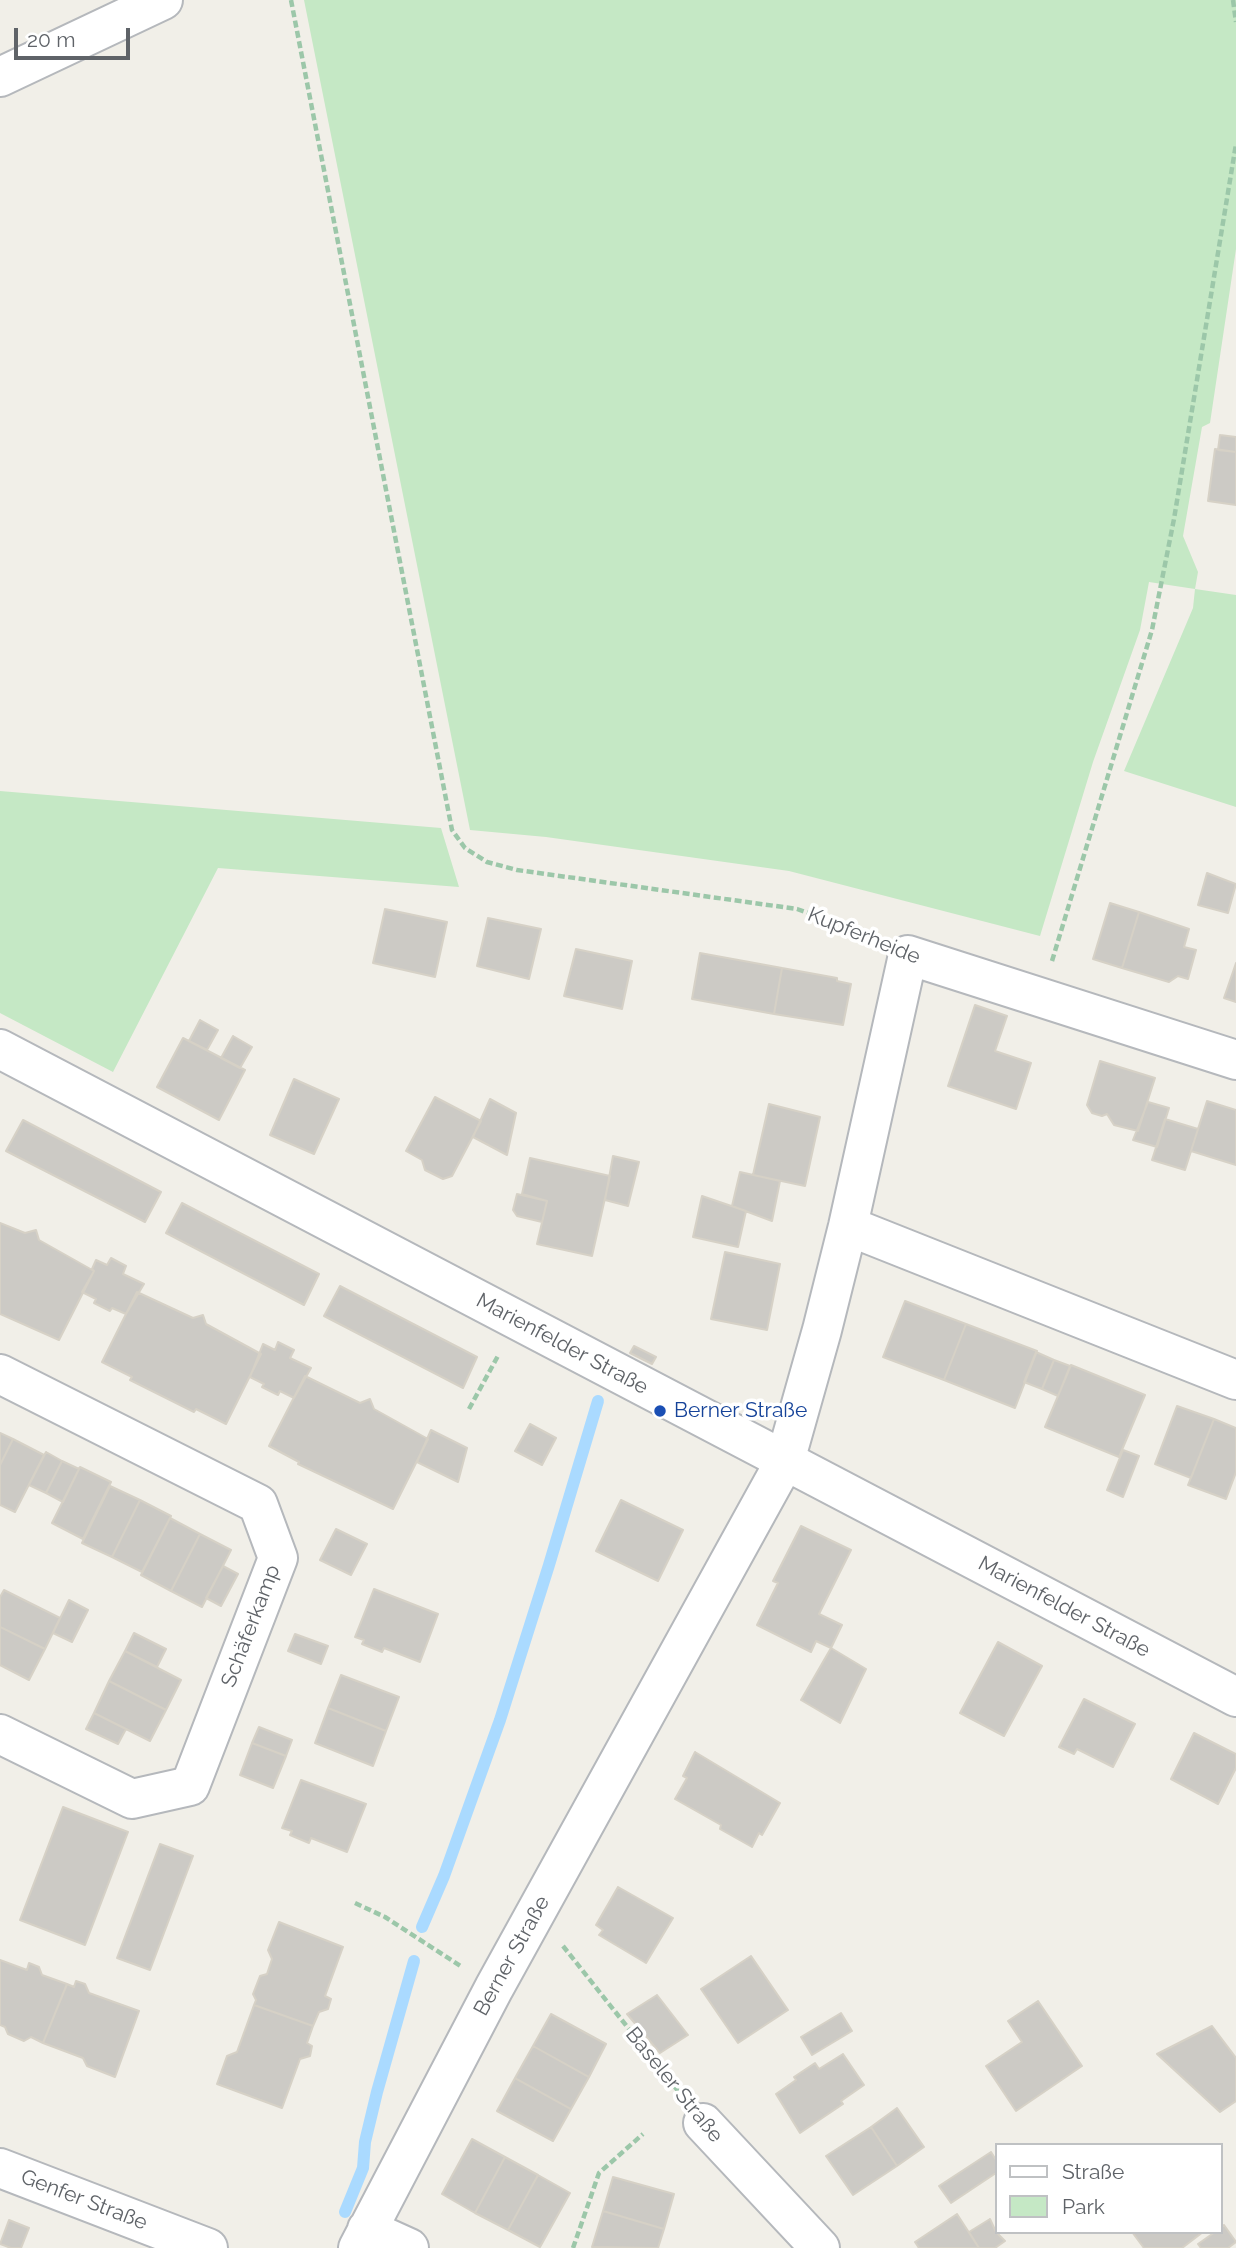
<!DOCTYPE html>
<meta charset="utf-8">
<style>
body{margin:0}
#map{position:relative;width:1236px;height:2248px;overflow:hidden;background:#f1efe8;font-family:Raleway,sans-serif}
canvas{display:block}
.legend{position:absolute;left:995px;top:2143px;width:228px;height:91px;box-sizing:border-box;background:#fff;border:2px solid #bfc1c3;margin:0;padding:9px 12px;list-style:none;font-size:21px;color:#5f6368}
.legend li{display:flex;align-items:center;gap:14px;height:35px}
.legend b{width:35px;border:2px solid #bfc1c3}
.scale{position:absolute;left:14px;top:28px;width:116px;height:32px;box-sizing:border-box;border:4px solid #5f6368;border-top:0;padding-left:9px;font-size:21px;line-height:24px;white-space:nowrap;color:#5f6368;-webkit-text-stroke:5px #fff;paint-order:stroke}
</style>
<div id="map">
<canvas width="1236" height="2248"></canvas>
<ul class="legend">
<li><b style="height:9px;background:#fff"></b>Straße</li>
<li><b style="height:19px;background:#c5e8c5"></b>Park</li>
</ul>
<div class="scale">20 m</div>
</div>
<script>
const c = document.querySelector('canvas').getContext('2d');
c.lineJoin = 'round';
function paint(path, color) {
  c.fillStyle = color;
  c.fill(path, 'evenodd');
}
function poly(rows) {
  const path = new Path2D();
  for (const r of rows) {
    path.moveTo(r[0], r[1]);
    for (let i = 2; i < r.length; i += 2) path.lineTo(r[i], r[i + 1]);
  }
  return path;
}
function stroke(path, color, width, dash) {
  c.strokeStyle = color;
  c.lineWidth = width;
  c.lineCap = dash ? 'butt' : 'round';
  c.setLineDash(dash || []);
  c.stroke(path);
}
function write(font, color, halo, rows, align = 'center') {
  c.font = font + ' Raleway,sans-serif';
  c.lineWidth = 7;
  c.setLineDash([]);
  c.textBaseline = 'middle';
  c.strokeStyle = halo;
  c.fillStyle = color;
  for (const [text, x, y, turn = 0] of rows) {
    c.save();
    c.translate(x, y);
    c.rotate((+turn || 0) * Math.PI / 180);
    c.textAlign = isNaN(turn) ? turn : align;
    if (halo) c.strokeText(text, 0, 0);
    c.fillText(text, 0, 0);
    c.restore();
  }
}
const green = poly([
 [304,0,1236,0,1236,249,1210,423,1202,427,1183,536,1198,572,1195,589,1236,595,1236,807,1124,771,1193,608,1195,589,1149,582,1140,630,1093,762,1040,936,789,871,546,837,470,830],
 [0,791,441,828,459,887,218,868,113,1072,0,1013]
]);
const stream = poly([
 [422,1927,444,1876,500,1720,549,1565,598,1401],
 [345,2212,363,2168,365,2142,377,2092,414,1961]
]);
const building = poly([
 [1220,435,1236,437,1236,452,1218,450,1220,435],
 [1215,449,1236,452,1236,505,1208,501,1215,449],
 [1207,873,1236,884,1228,913,1198,905,1207,873],
 [1110,903,1139,912,1122,968,1093,959,1110,903],
 [385,909,447,922,435,977,373,963,385,909],
 [1139,912,1189,929,1184,947,1196,950,1188,979,1178,976,1169,982,1122,968,1139,912],
 [488,918,541,929,529,979,477,966,488,918],
 [576,949,632,961,622,1009,564,996,576,949],
 [700,953,782,968,774,1014,692,999,700,953],
 [1236,963,1236,1002,1224,998,1236,963],
 [782,968,837,978,837,981,851,984,843,1025,774,1014,782,968],
 [975,1005,1007,1016,995,1051,1031,1063,1016,1109,948,1086,975,1005],
 [200,1020,218,1030,207,1050,189,1041,200,1020],
 [233,1036,252,1047,240,1068,221,1058,233,1036],
 [183,1038,245,1070,219,1120,157,1087,183,1038],
 [1100,1061,1155,1078,1138,1131,1114,1125,1107,1114,1102,1116,1092,1113,1087,1105,1100,1061],
 [294,1079,339,1099,314,1154,270,1135,294,1079],
 [435,1097,481,1121,452,1176,443,1179,425,1170,422,1160,406,1151,435,1097],
 [490,1099,516,1113,507,1155,473,1137,490,1099],
 [1207,1101,1236,1110,1236,1165,1191,1151,1207,1101],
 [1148,1102,1169,1108,1157,1147,1133,1140,1148,1102],
 [769,1104,820,1117,805,1186,753,1175,769,1104],
 [1165,1119,1198,1129,1185,1170,1152,1160,1165,1119],
 [23,1120,161,1192,145,1222,6,1151,23,1120],
 [613,1156,639,1162,628,1206,605,1200,613,1156],
 [530,1158,610,1176,592,1256,537,1244,547,1201,522,1194,530,1158],
 [740,1172,780,1181,772,1221,732,1206,740,1172],
 [517,1194,547,1201,542,1222,517,1216,513,1210,517,1194],
 [702,1196,746,1211,738,1247,693,1237,702,1196],
 [182,1203,319,1274,304,1305,166,1233,182,1203],
 [0,1223,25,1233,36,1230,39,1240,94,1271,59,1340,0,1314,0,1223],
 [725,1252,780,1264,767,1330,711,1319,725,1252],
 [111,1258,126,1266,123,1274,144,1284,126,1314,112,1308,110,1311,94,1303,96,1299,82,1292,94,1271,92,1269,96,1260,107,1265,111,1258],
 [340,1286,477,1357,463,1388,324,1316,340,1286],
 [137,1292,193,1318,203,1315,206,1324,261,1354,226,1424,196,1409,194,1412,130,1380,132,1377,102,1362,137,1292],
 [905,1301,966,1324,944,1380,883,1357,905,1301],
 [966,1324,1037,1351,1015,1408,944,1380,966,1324],
 [278,1342,294,1350,290,1358,311,1368,294,1398,280,1391,278,1395,262,1387,264,1384,250,1377,263,1344,275,1350,278,1342],
 [634,1346,656,1357,652,1364,630,1353,634,1346],
 [1036,1352,1054,1360,1042,1389,1024,1382,1036,1352],
 [1054,1360,1070,1366,1058,1396,1042,1389,1054,1360],
 [1071,1365,1145,1395,1119,1457,1045,1427,1071,1365],
 [305,1376,360,1403,370,1399,374,1409,428,1439,393,1509,298,1464,299,1462,269,1446,305,1376],
 [1177,1406,1214,1419,1191,1478,1155,1464,1177,1406],
 [1214,1419,1236,1428,1236,1472,1226,1499,1188,1485,1214,1419],
 [530,1424,556,1438,542,1465,515,1451,530,1424],
 [431,1430,467,1448,458,1482,417,1462,431,1430],
 [0,1433,13,1439,0,1465,0,1433],
 [13,1439,44,1455,15,1512,0,1505,0,1465,13,1439],
 [1123,1450,1139,1456,1123,1497,1107,1490,1123,1450],
 [46,1452,62,1461,46,1493,29,1485,46,1452],
 [62,1461,79,1469,63,1502,46,1493,62,1461],
 [80,1467,111,1482,83,1539,52,1523,80,1467],
 [110,1486,140,1500,112,1557,82,1543,110,1486],
 [140,1500,171,1516,142,1572,112,1557,140,1500],
 [621,1500,683,1530,658,1581,596,1551,621,1500],
 [170,1518,200,1534,171,1591,141,1575,170,1518],
 [801,1526,851,1550,819,1614,842,1625,831,1648,816,1641,811,1652,757,1625,778,1583,773,1581,801,1526],
 [336,1529,367,1544,351,1575,320,1560,336,1529],
 [200,1534,231,1550,202,1607,171,1591,200,1534],
 [223,1566,238,1574,221,1606,206,1598,223,1566],
 [374,1589,438,1614,420,1662,384,1648,382,1652,362,1644,364,1640,355,1637,374,1589],
 [4,1590,60,1618,45,1649,0,1627,0,1597,4,1590],
 [69,1600,88,1610,72,1642,53,1633,69,1600],
 [0,1627,45,1649,29,1680,0,1665,0,1627],
 [134,1633,166,1649,157,1667,125,1651,134,1633],
 [295,1634,328,1646,321,1664,288,1651,295,1634],
 [998,1642,1042,1666,1004,1736,960,1713,998,1642],
 [831,1648,866,1669,840,1723,801,1700,831,1648],
 [125,1651,181,1680,166,1710,109,1681,125,1651],
 [341,1675,399,1697,386,1731,328,1708,341,1675],
 [109,1681,166,1710,150,1741,94,1713,109,1681],
 [1084,1699,1135,1724,1113,1767,1077,1749,1074,1754,1059,1747,1084,1699],
 [328,1708,386,1731,373,1766,315,1743,328,1708],
 [94,1713,126,1729,118,1744,86,1729,94,1713],
 [259,1727,292,1740,286,1756,252,1743,259,1727],
 [1194,1733,1236,1754,1236,1768,1218,1804,1171,1779,1194,1733],
 [252,1743,286,1756,273,1788,240,1775,252,1743],
 [695,1752,780,1803,762,1835,759,1833,752,1847,720,1829,721,1825,675,1799,687,1778,683,1776,695,1752],
 [301,1780,366,1804,347,1852,311,1838,309,1843,290,1835,292,1831,282,1828,301,1780],
 [63,1807,128,1832,85,1945,20,1920,63,1807],
 [160,1844,193,1856,150,1970,117,1958,160,1844],
 [618,1887,673,1918,646,1963,599,1935,603,1930,596,1925,618,1887],
 [279,1922,343,1947,325,1996,331,1999,328,2009,319,2012,313,2026,254,2005,256,2000,253,1994,260,1976,267,1974,272,1959,268,1950,279,1922],
 [751,1956,788,2010,738,2043,701,1989,751,1956],
 [0,1960,27,1970,29,1963,39,1967,42,1975,67,1984,43,2043,31,2037,24,2041,8,2034,5,2027,0,2025,0,1960],
 [76,1981,85,1984,89,1993,139,2011,115,2077,87,2066,83,2058,43,2043,67,1984,74,1987,76,1981],
 [657,1995,688,2035,660,2053,627,2014,657,1995],
 [1038,2001,1082,2066,1016,2111,986,2066,1022,2042,1008,2021,1038,2001],
 [254,2005,313,2026,307,2043,312,2046,310,2056,300,2059,282,2108,217,2084,227,2056,237,2052,254,2005],
 [841,2013,852,2031,812,2055,801,2037,841,2013],
 [551,2014,606,2044,589,2077,533,2046,551,2014],
 [1212,2026,1236,2058,1236,2101,1220,2112,1157,2054,1212,2026],
 [533,2046,589,2077,571,2109,515,2078,533,2046],
 [843,2054,864,2085,841,2101,843,2104,800,2133,776,2094,796,2080,794,2077,815,2063,819,2069,843,2054],
 [515,2078,571,2109,553,2141,497,2111,515,2078],
 [897,2108,924,2147,897,2166,871,2127,897,2108],
 [871,2127,897,2166,853,2195,826,2156,871,2127],
 [472,2139,505,2157,475,2213,442,2194,472,2139],
 [991,2152,996,2160,996,2173,951,2203,939,2186,991,2152],
 [505,2157,538,2175,508,2230,475,2213,505,2157],
 [538,2175,570,2193,540,2247,508,2230,538,2175],
 [613,2177,674,2194,664,2229,603,2211,613,2177],
 [603,2211,664,2229,658,2248,592,2247,603,2211],
 [957,2214,979,2248,919,2248,915,2242,957,2214],
 [990,2219,996,2232,1005,2241,995,2248,979,2248,969,2232,990,2219],
 [9,2220,29,2228,21,2248,11,2248,0,2244,9,2220],
 [1224,2225,1236,2242,1228,2248,1201,2248,1198,2244,1215,2232,1220,2232,1220,2228,1224,2225],
 [1132,2232,1203,2232,1182,2248,1144,2248,1132,2232]
]);
const path = poly([
 [291,0,452,830,465,848,487,862,517,870,797,909,863,932,876,939],
 [1233,0,1236,22],
 [1052,961,1152,630,1174,519,1236,144],
 [469,1409,499,1354],
 [355,1903,385,1917,462,1967],
 [563,1946,679,2092],
 [573,2248,599,2173,643,2134]
]);
const minor = poly([
 [0,77,163,0],
 [0,1049,1236,1697],
 [848,1226,1236,1380],
 [0,1374,258,1504,278,1558,190,1786,132,1799,0,1734],
 [703,2123,820,2248],
 [0,2168,208,2248],
 [367,2229,409,2248],
 [358,2248,494,1988,785,1461,822,1330,848,1226,908,955,1236,1060]
]);
const markers = [
 [660,1411,7,"#1a4fb4"]
];
const streetNames = [
 ["Kupferheide",864,936,22],
 ["Marienfelder Straße",562,1344,28],
 ["Marienfelder Straße",1064,1607,28],
 ["Schäferkamp",251,1626,-69],
 ["Berner Straße",512,1956,-61],
 ["Baseler Straße",674,2085,51],
 ["Genfer Straße",84,2200,21]
];
const transitNames = [
 ["Berner Straße",674,1411]
];
paint(green, '#c5e8c5');
stroke(stream, '#aadaff', 12);
paint(building, '#cccac5');
stroke(building, '#d6d1c6', 2);
stroke(minor, '#b5b8bc', 42);
stroke(path, '#9cc7a9', 4.5, [7, 3.5]);
stroke(minor, '#fff', 38);
for (const [x, y, r, color] of markers) {
  const dot = new Path2D();
  dot.arc(x, y, r, 0, 2 * Math.PI);
  c.fillStyle = color;
  c.fill(dot);
  stroke(dot, '#fff', 2.5);
}
write('21px', '#5f6368', '#fff', streetNames);
write('21px', '#164399', '#fff', transitNames, 'left');
</script>
